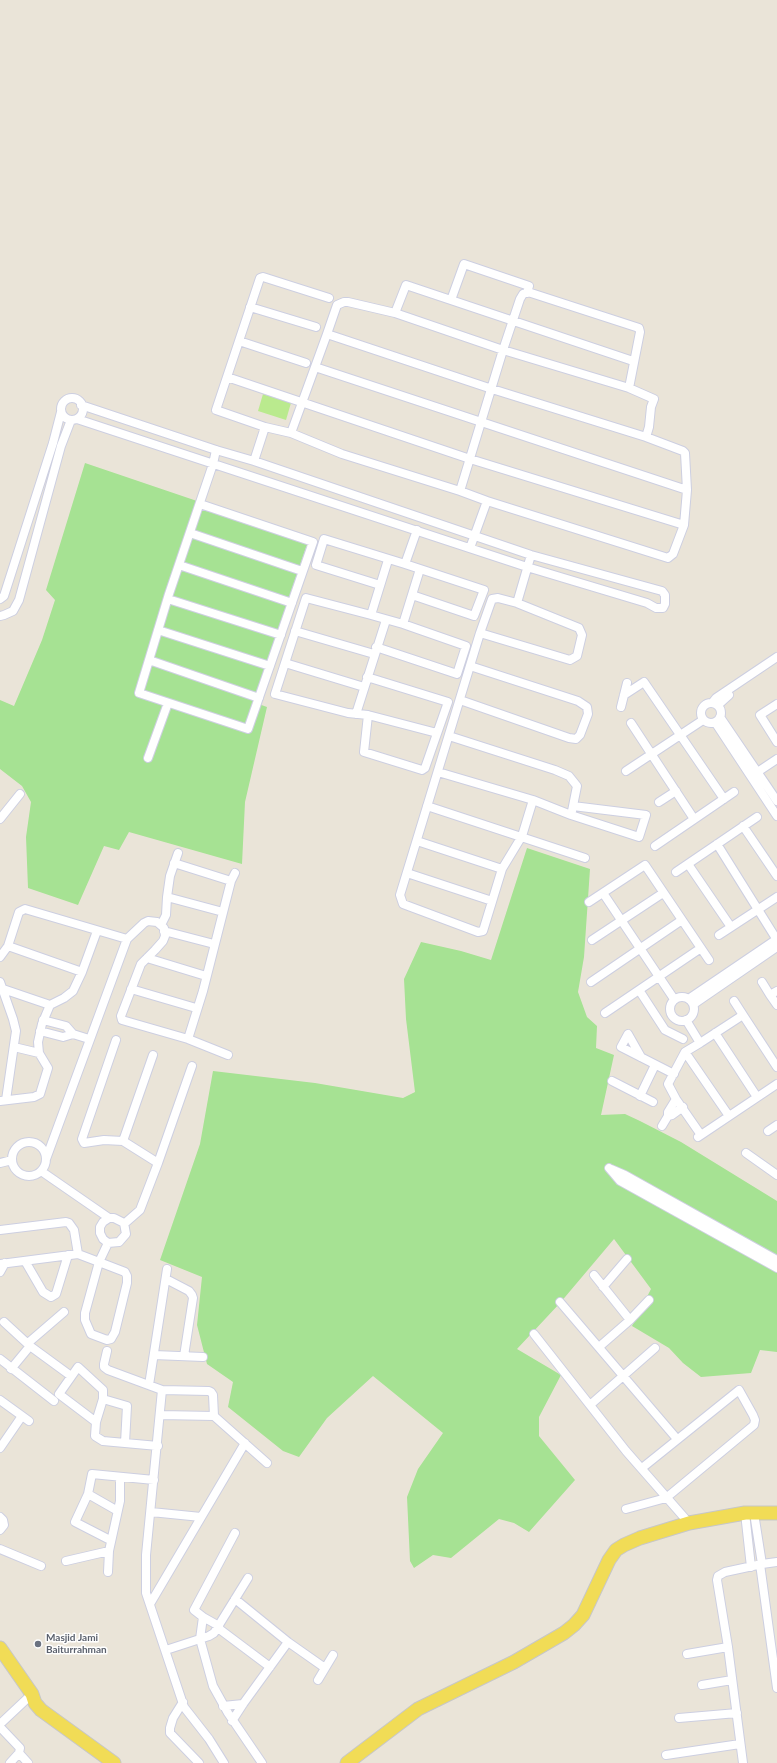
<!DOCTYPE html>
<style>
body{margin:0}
canvas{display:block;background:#eae4d8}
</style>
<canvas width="777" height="1763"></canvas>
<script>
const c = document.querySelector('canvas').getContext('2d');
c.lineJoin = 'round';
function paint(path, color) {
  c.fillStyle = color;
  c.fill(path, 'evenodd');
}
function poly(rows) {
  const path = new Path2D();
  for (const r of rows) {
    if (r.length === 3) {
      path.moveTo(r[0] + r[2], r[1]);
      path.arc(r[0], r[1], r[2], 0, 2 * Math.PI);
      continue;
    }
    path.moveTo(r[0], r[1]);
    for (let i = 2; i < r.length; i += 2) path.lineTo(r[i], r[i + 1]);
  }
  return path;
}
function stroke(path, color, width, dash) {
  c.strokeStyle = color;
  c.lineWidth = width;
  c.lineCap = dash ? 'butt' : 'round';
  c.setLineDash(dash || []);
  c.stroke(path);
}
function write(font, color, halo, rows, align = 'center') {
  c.font = font + ' Lato,sans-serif';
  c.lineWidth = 3;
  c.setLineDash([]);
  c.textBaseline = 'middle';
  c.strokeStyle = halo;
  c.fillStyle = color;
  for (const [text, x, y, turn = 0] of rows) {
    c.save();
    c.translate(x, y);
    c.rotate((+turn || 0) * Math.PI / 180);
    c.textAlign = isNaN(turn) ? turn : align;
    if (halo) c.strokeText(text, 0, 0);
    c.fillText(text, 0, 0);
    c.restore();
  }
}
const green = poly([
 [85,463,309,539,253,702,267,707,245,802,242,864,129,832,119,850,104,846,78,905,28,888,26,837,31,802,22,786,0,769,0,700,14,706,42,640,55,600,46,590],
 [527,848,590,869,584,957,578,992,587,1017,597,1026,596,1048,614,1055,601,1115,625,1114,640,1121,681,1142,777,1201,777,1352,760,1350,751,1373,701,1377,683,1363,669,1348,632,1326,651,1289,614,1239,560,1303,517,1349,561,1375,539,1417,539,1436,575,1480,529,1532,514,1523,499,1519,451,1558,433,1555,414,1568,410,1561,407,1497,418,1469,443,1433,373,1376,327,1418,299,1457,283,1451,228,1407,233,1382,207,1364,197,1325,202,1277,160,1260,200,1144,213,1071,315,1083,403,1098,415,1092,406,1019,404,979,421,942,461,951,491,960]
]);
const pitch = poly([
 [263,394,291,403,286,420,258,411]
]);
const street = poly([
 [329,298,263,277,260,278,216,410,265,427,291,433,342,454,460,491],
 [451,300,464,264,529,286,527,293],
 [250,307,316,327],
 [395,313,406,285,633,361],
 [327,334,337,305,344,302,348,302,395,313,503,350,629,388],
 [239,341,306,363],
 [315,367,687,490],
 [227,377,470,459,684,525],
 [72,409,11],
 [77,419,527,567,647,603,656,608,663,608,665,604,665,595,662,591,531,555,254,461,216,450,81,405],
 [291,433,327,334,492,389,646,437,683,451,685,453,687,490,684,525,673,554,668,558,487,501],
 [254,461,265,427],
 [200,504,313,542,248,729,139,693,169,594,213,464,216,450],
 [190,533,302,571],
 [470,548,487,501,460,491,503,350,520,299,523,294,528,292,639,328,640,332,629,388,654,399,651,407,649,427,646,437],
 [531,555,517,603,498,598,492,599,480,633,400,895,403,904,478,932,483,931,502,869,522,836,533,800],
 [179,565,292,603],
 [380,585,316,565,324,539,405,564],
 [412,595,474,616,484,590,405,564,417,530],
 [0,599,4,596,53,443,61,412],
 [168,599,281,635],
 [0,616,4,615,13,611,19,600,61,446,71,420],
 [403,624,420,569],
 [158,630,270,666],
 [295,631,374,654],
 [480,633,570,660,577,656,582,635,579,628,517,603],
 [376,647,457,674,466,646,403,624,371,615,388,560],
 [149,660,259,698],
 [285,663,364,687],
 [367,677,448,702,425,768,422,770,364,752,368,715,348,713,275,694,306,598,371,615],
 [624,695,644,682,724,799],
 [460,700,569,738,576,739,580,735,588,714,587,707,578,701,470,666],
 [711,713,10],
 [712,703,716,698,777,657],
 [777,704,760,715,777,742],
 [718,705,729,695],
 [621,707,627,683],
 [356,714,386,620],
 [368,715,437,733],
 [720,717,777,801],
 [715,722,777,816],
 [631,723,694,819],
 [449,736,555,770,569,776,577,786,572,811],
 [148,758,168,703],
 [626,771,703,720],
 [438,772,533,800,571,815,639,837,646,815,573,806],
 [753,775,777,759],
 [659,802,676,791],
 [427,806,585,858],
 [0,819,20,794],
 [743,826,777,876],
 [417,841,502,869],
 [717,844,777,940],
 [655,846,734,792],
 [178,853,170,876,167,897,223,912],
 [174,863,231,881],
 [688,864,731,927],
 [676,872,757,817],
 [407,873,492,901],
 [603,893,674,999],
 [589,902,645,865,709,960],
 [161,925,166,915,167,897],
 [164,931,214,944],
 [719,935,777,897],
 [592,940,663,893],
 [8,946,82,972,97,931],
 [0,957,8,946,19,912,25,909,127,939],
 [147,958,206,976],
 [0,982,13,1019,16,1031,6,1100],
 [591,982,682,920],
 [762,982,770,995,777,991],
 [3,989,50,1005],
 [131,989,196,1008],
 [639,990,665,1030,683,1039],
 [770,995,777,1005],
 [682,1009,12],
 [690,998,777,939],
 [694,1004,777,947],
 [605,1013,701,948],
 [743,1015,777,1067],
 [43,1020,66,1026,73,1034,89,1039],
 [686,1020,700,1043,743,1015,734,1001],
 [40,1031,63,1037,73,1034],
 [715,1033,757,1097],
 [188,1039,203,991,231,881,235,873],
 [116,1040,82,1139,84,1143,104,1140,123,1141,158,1163,192,1066],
 [14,1047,39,1053],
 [685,1052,729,1116],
 [641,1057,628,1034,621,1047,674,1074],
 [612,1081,653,1102],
 [640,1096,655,1065],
 [676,1099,701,1135],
 [0,1101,34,1097,40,1094,48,1068,39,1053,38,1042,42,1024,50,1005,64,998,73,991,82,972],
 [668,1116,672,1115,683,1107],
 [662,1126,668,1116,668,1112,676,1099,668,1084,685,1052,700,1043],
 [768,1131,777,1125],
 [698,1137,777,1084],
 [123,1141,153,1055],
 [29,1159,17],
 [746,1153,777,1175],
 [46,1159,127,939,144,923,148,921,157,922,164,928,165,936,163,941,155,950,141,964,121,1016,122,1020,188,1039,228,1055],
 [0,1163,12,1160],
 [609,1168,620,1181,777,1268],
 [611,1169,625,1175,777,1260],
 [41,1171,109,1218,114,1218,124,1223,126,1234,119,1242,108,1243,103,1239,100,1233,100,1227,103,1222,109,1218],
 [124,1224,140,1210,158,1163],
 [0,1230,66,1222,69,1223,74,1230,78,1254],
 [25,1261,43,1292,51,1297,56,1294,68,1255],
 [99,1262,125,1272,127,1276,127,1283,115,1332,111,1339,107,1340,91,1334,85,1320,85,1313,99,1262],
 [0,1264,78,1254,99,1262,108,1243],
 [0,1272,5,1263],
 [594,1275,630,1320,599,1347],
 [166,1279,189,1291,192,1295,193,1298,184,1356],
 [603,1287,627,1259],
 [560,1302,677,1439],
 [630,1320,649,1300],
 [4,1322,30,1346],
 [534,1334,626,1451,689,1523],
 [28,1343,64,1312],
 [107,1351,104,1364,104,1367,108,1370,162,1390,209,1391,211,1392,213,1395,214,1416,267,1463],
 [154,1355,203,1357],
 [0,1359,54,1401],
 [11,1369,30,1346,71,1376],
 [149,1385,167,1269],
 [162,1390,146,1555,146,1593,184,1707,209,1739,224,1763],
 [103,1399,96,1422,95,1436,103,1441,158,1446],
 [0,1400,29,1421],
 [590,1405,655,1348],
 [160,1415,214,1416],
 [96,1422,59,1394,78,1367,103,1390,103,1399,127,1406,125,1443],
 [0,1448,22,1416],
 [88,1494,116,1510],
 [626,1509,666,1498,754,1425,755,1420,753,1415,739,1390,642,1468],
 [151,1512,201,1517],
 [745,1513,751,1567],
 [754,1513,762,1564],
 [0,1517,3,1520,4,1525,0,1530],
 [235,1533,194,1610,203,1617,200,1639,213,1686,228,1713,262,1763],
 [110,1540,75,1522,88,1494,92,1474,154,1480],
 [0,1549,41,1566],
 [66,1561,109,1551,120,1501,120,1477],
 [760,1564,777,1688],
 [108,1572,109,1551],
 [235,1599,288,1642,325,1668],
 [150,1604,245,1443],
 [203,1617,219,1626],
 [218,1628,270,1667],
 [166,1650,209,1636,214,1633,248,1578],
 [687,1654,728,1647],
 [318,1680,333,1655],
 [702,1685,732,1680],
 [183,1702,173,1718,170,1728,170,1733,199,1763],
 [223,1706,243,1704],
 [679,1718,737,1713],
 [232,1721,243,1704,288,1642],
 [0,1724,32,1694],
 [0,1727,20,1748,19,1753,10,1763],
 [19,1753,28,1763],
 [666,1755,740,1744],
 [743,1763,728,1647,717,1580,718,1576,725,1572,762,1564,777,1562]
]);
const primary = poly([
 [0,1648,32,1694,35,1703,41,1710,114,1763],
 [347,1763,418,1709,514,1662,564,1633,574,1625,583,1615,609,1560,616,1550,624,1545,640,1538,689,1523,745,1513,777,1513]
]);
const markers = [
 [38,1644,4,"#6b7280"]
];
const worshipNames = [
 ["Masjid Jami",46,1638],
 ["Baiturrahman",46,1650]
];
paint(green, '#a6e293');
paint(pitch, '#baea8e');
stroke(street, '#cdcfe1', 10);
stroke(primary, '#c7c7c7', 15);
stroke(street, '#fff', 8);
stroke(primary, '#f1dc56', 13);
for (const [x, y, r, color] of markers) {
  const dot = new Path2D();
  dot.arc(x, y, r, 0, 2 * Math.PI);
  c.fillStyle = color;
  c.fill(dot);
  stroke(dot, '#fff', 1.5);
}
write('bold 10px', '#5b616d', '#fff', worshipNames, 'left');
</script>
